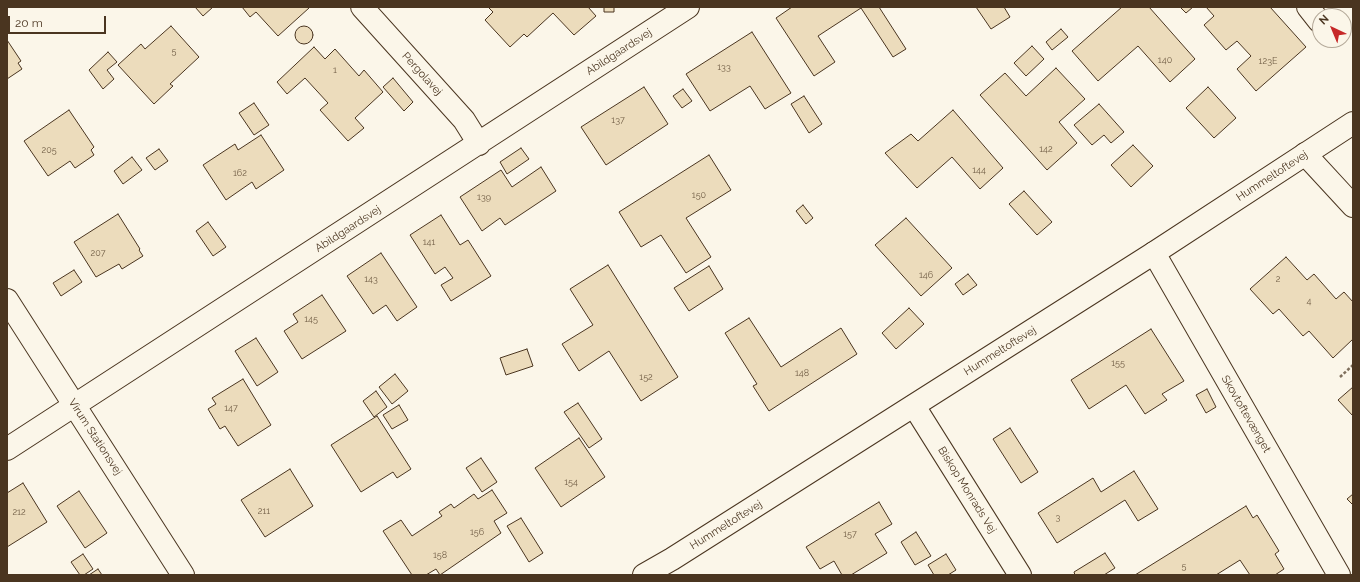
<!DOCTYPE html>
<meta charset="utf-8">
<style>
body{margin:0}
#map{position:relative;width:1360px;height:582px;overflow:hidden;background:#fbf6e9;font-family:Raleway,sans-serif}
canvas{display:block}
.frame{position:absolute;inset:0;border:8px solid #4a3520;pointer-events:none}
.north{position:absolute;left:1312px;top:8px;width:40px;height:40px;box-sizing:border-box;background:#fbf6e9;border:1px solid #b4a999;border-radius:50%;rotate:316deg;font-size:11px;font-weight:700;line-height:16px;text-align:center;color:#4a3520}
.north::after{content:'';display:block;margin:auto;width:14px;height:18px;background:#c62828;clip-path:polygon(50% 0,100% 100%,50% 72%,0 100%)}
.scale{position:absolute;left:8px;top:16px;width:98px;height:18px;box-sizing:border-box;border:2px solid #4a3520;border-top:0;padding-left:5px;font-size:12px;line-height:14px;white-space:nowrap;color:#4a3520;-webkit-text-stroke:3px #fbf6e9;paint-order:stroke}
</style>
<div id="map">
<canvas width="1360" height="582"></canvas>
<div class="frame"></div>
<div class="north">N</div>
<div class="scale">20 m</div>
</div>
<script>
const c = document.querySelector('canvas').getContext('2d');
c.lineJoin = 'round';
function paint(path, color) {
  c.fillStyle = color;
  c.fill(path, 'evenodd');
}
function poly(rows) {
  const path = new Path2D();
  for (const r of rows) {
    if (r.length === 3) {
      path.moveTo(r[0] + r[2], r[1]);
      path.arc(r[0], r[1], r[2], 0, 2 * Math.PI);
      continue;
    }
    path.moveTo(r[0], r[1]);
    for (let i = 2; i < r.length; i += 2) path.lineTo(r[i], r[i + 1]);
  }
  return path;
}
function stroke(path, color, width, dash) {
  c.strokeStyle = color;
  c.lineWidth = width;
  c.lineCap = dash ? 'butt' : 'round';
  c.setLineDash(dash || []);
  c.stroke(path);
}
function write(font, color, halo, rows, align = 'center') {
  c.font = font + ' Raleway,sans-serif';
  c.lineWidth = 3;
  c.setLineDash([]);
  c.textBaseline = 'middle';
  c.strokeStyle = halo;
  c.fillStyle = color;
  for (const [text, x, y, turn = 0] of rows) {
    c.save();
    c.translate(x, y);
    c.rotate((+turn || 0) * Math.PI / 180);
    c.textAlign = isNaN(turn) ? turn : align;
    if (halo) c.strokeText(text, 0, 0);
    c.fillText(text, 0, 0);
    c.restore();
  }
}
const building = poly([
 [195,7,213,7,203,16,195,7],
 [242,7,308,7,309,8,278,36,256,12,250,17,242,7],
 [488,7,588,7,596,16,574,35,553,13,527,37,524,34,510,47,485,20,493,12,488,7],
 [604,7,614,7,614,12,604,12,604,7],
 [792,7,879,7,906,49,893,57,861,8,818,36,835,62,814,76,776,18,792,7],
 [976,7,1004,7,1010,17,991,29,976,7],
 [1122,7,1149,7,1195,59,1170,82,1138,46,1098,81,1072,51,1122,7],
 [1180,7,1193,7,1186,13,1180,7],
 [1206,7,1270,7,1306,47,1256,91,1237,69,1251,56,1237,41,1226,50,1204,25,1214,16,1206,7],
 [171,26,199,57,170,84,173,86,154,104,118,65,141,44,145,49,171,26],
 [304,35,9],
 [1061,29,1068,37,1052,50,1046,42,1061,29],
 [752,32,791,93,765,109,750,86,710,111,686,74,752,32],
 [7,40,21,61,18,63,22,69,7,79,7,40],
 [1032,46,1044,59,1026,76,1014,63,1032,46],
 [314,47,325,59,335,49,359,76,364,70,383,92,355,118,364,128,348,141,320,110,328,103,305,78,287,94,277,82,314,47],
 [108,52,117,62,107,70,114,79,103,89,89,70,108,52],
 [1056,68,1085,99,1059,122,1077,143,1047,170,980,95,1005,73,1026,96,1056,68],
 [393,78,413,102,404,111,383,87,393,78],
 [644,87,668,124,606,165,581,127,644,87],
 [1208,87,1236,118,1214,138,1186,108,1208,87],
 [683,89,692,101,682,108,673,96,683,89],
 [804,96,822,124,809,133,791,104,804,96],
 [254,103,269,125,254,135,239,113,254,103],
 [1099,104,1124,132,1111,143,1104,135,1092,145,1074,125,1099,104],
 [69,110,94,147,91,150,94,155,75,168,70,161,48,176,24,141,69,110],
 [953,110,1003,168,980,189,952,157,917,188,885,153,911,134,918,141,953,110],
 [261,135,284,170,256,189,252,182,226,200,203,165,235,144,238,150,261,135],
 [1133,145,1153,166,1131,187,1111,165,1133,145],
 [521,148,529,159,507,174,500,162,521,148],
 [159,149,168,161,155,170,146,158,159,149],
 [709,155,731,190,686,218,711,257,686,273,661,235,641,247,619,212,709,155],
 [132,157,142,170,123,184,114,171,132,157],
 [541,167,556,191,505,225,500,218,482,231,460,197,501,170,512,187,541,167],
 [1024,191,1052,222,1037,235,1009,204,1024,191],
 [803,205,813,218,806,224,796,211,803,205],
 [118,214,140,249,139,250,143,256,122,269,119,264,96,277,74,242,118,214],
 [441,215,460,245,468,240,491,276,451,301,441,285,453,278,445,267,435,274,410,235,441,215],
 [906,218,952,268,921,296,875,245,906,218],
 [208,222,226,247,213,256,196,231,208,222],
 [381,253,417,307,397,321,386,305,373,314,347,276,381,253],
 [1286,257,1307,280,1314,274,1336,299,1344,292,1353,302,1353,339,1333,358,1309,331,1303,336,1279,309,1273,314,1250,289,1286,257],
 [608,265,678,377,641,401,609,351,579,371,562,344,593,325,570,289,608,265],
 [709,266,723,289,689,311,674,288,709,266],
 [74,270,82,282,61,296,53,283,74,270],
 [968,274,977,285,963,295,955,284,968,274],
 [322,295,346,331,302,359,284,331,298,322,293,314,322,295],
 [909,308,924,324,896,349,882,333,909,308],
 [749,318,781,367,841,328,857,354,769,411,753,386,757,384,725,333,749,318],
 [1151,329,1184,381,1162,394,1167,400,1145,414,1126,385,1089,409,1071,380,1151,329],
 [256,338,278,372,257,386,235,351,256,338],
 [527,349,533,366,506,375,500,358,527,349],
 [395,374,408,391,392,404,379,387,395,374],
 [243,379,271,425,238,446,225,426,220,429,208,409,216,404,212,398,243,379],
 [1353,387,1353,416,1338,400,1353,387],
 [1207,389,1216,407,1206,413,1196,395,1207,389],
 [376,391,387,407,374,417,363,401,376,391],
 [578,403,602,439,589,448,564,412,578,403],
 [399,405,408,420,392,429,383,415,399,405],
 [377,416,411,469,397,478,393,472,361,492,331,445,377,416],
 [1010,428,1038,472,1021,483,993,439,1010,428],
 [579,438,605,477,561,507,535,468,579,438],
 [481,458,497,482,482,492,466,468,481,458],
 [290,469,313,506,265,537,241,500,290,469],
 [1134,471,1158,509,1138,521,1125,500,1057,543,1038,513,1093,478,1101,492,1134,471],
 [23,483,47,522,7,547,7,493,23,483],
 [492,490,507,513,494,521,501,533,440,575,436,569,426,575,412,575,383,531,401,520,412,536,442,516,439,512,451,504,454,508,474,494,478,499,492,490],
 [79,491,107,533,85,548,57,506,79,491],
 [1353,494,1353,505,1347,499,1353,494],
 [879,502,892,524,875,534,887,553,851,575,842,575,834,561,820,569,806,547,879,502],
 [1246,506,1253,518,1257,515,1279,551,1275,554,1284,569,1275,575,1250,575,1240,560,1216,575,1135,575,1246,506],
 [521,518,543,553,529,562,507,526,521,518],
 [916,532,931,556,915,565,901,542,916,532],
 [1105,553,1115,568,1104,575,1075,575,1074,572,1105,553],
 [83,554,93,569,84,575,80,575,71,562,83,554],
 [946,554,956,570,948,575,934,575,928,565,946,554],
 [98,569,102,575,89,575,98,569]
]);
const path = poly([
 [1340,377,1353,365]
]);
const minor = poly([
 [362,7,464,120,479,144],
 [1308,7,1319,21],
 [1305,154,1353,206],
 [1154,253,1339,575],
 [914,406,1020,575],
 [7,449,688,7]
]);
const tertiary = poly([
 [7,300,183,575],
 [644,575,672,559,1154,253,1353,123]
]);
const numberNames = [
 ["5",174,51],
 ["140",1165,60],
 ["123E",1268,61],
 ["133",724,67],
 ["1",335,70],
 ["137",618,120],
 ["142",1046,149],
 ["205",49,150],
 ["144",979,170],
 ["162",240,173],
 ["150",699,195],
 ["139",484,197],
 ["141",429,242],
 ["207",98,253],
 ["146",926,275],
 ["143",371,279],
 ["2",1278,279],
 ["4",1309,301],
 ["145",311,319],
 ["155",1118,363],
 ["148",802,373],
 ["152",646,377],
 ["147",231,408],
 ["154",571,482],
 ["211",264,511],
 ["212",19,512],
 ["3",1058,517],
 ["156",477,532],
 ["157",850,534],
 ["158",440,555],
 ["5",1184,566]
];
const streetNames = [
 ["Abildgaardsvej",619,52,-33],
 ["Pergolavej",422,74,48],
 ["Hummeltoftevej",1272,176,-33],
 ["Abildgaardsvej",348,229,-33],
 ["Hummeltoftevej",1000,351,-32],
 ["Skovtoftevænget",1246,414,60],
 ["Virum Stationsvej",95,437,57],
 ["Biskop Monrads Vej",967,490,58],
 ["Hummeltoftevej",726,525,-32]
];
paint(building, '#ecdcbc');
stroke(building, '#4a3520', 1);
stroke(minor, '#4a3520', 24);
stroke(tertiary, '#4a3520', 24);
stroke(path, '#7f6f5c', 2.5, [3, 2]);
stroke(minor, '#fbf6e9', 22);
stroke(tertiary, '#fbf6e9', 22);
write('9px', '#725f47', null, numberNames);
write('11px', '#4a3520', '#fbf6e9', streetNames);
</script>
